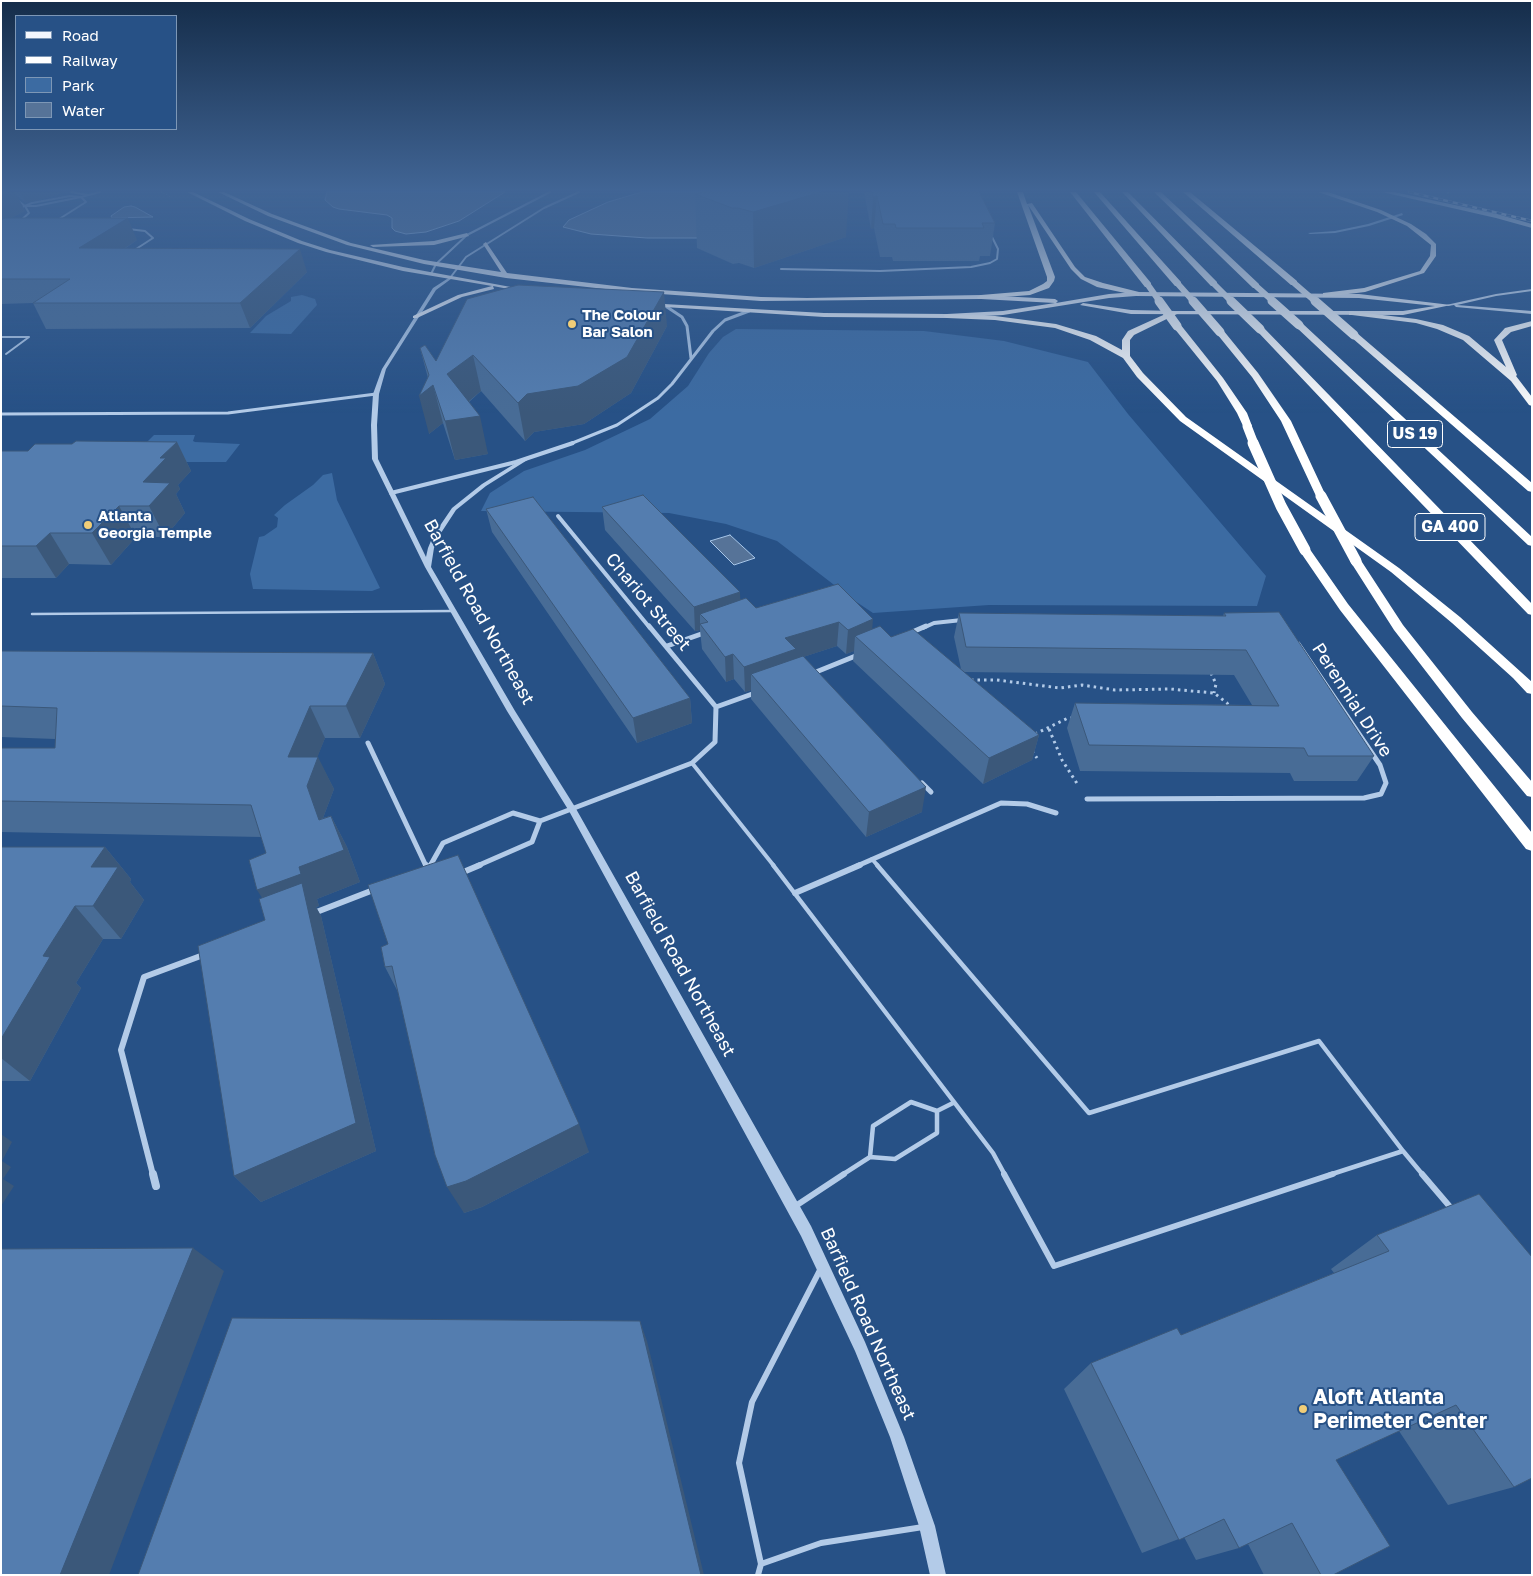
<!DOCTYPE html>
<style>
body{margin:0}
#map{position:relative;width:1533px;height:1576px;overflow:hidden;background:#275186;font-family:"Golos Text",sans-serif}
canvas{display:block}
.frame{position:absolute;inset:0;border:2px solid #fff;pointer-events:none}
.legend{position:absolute;left:15px;top:15px;width:162px;height:115px;box-sizing:border-box;background:#275186;border:1px solid #7d97b6;margin:0;padding:6px 9px;list-style:none;font-size:15px;color:#fff}
.legend li{display:flex;align-items:center;gap:10px;height:25px}
.legend b{width:25px;border:1px solid #7d97b6}
</style>
<div id="map">
<canvas width="1533" height="1576"></canvas>
<div class="frame"></div>
<ul class="legend">
<li><b style="height:6px;background:#f5f8fe"></b>Road</li>
<li><b style="height:6px;background:#fff"></b>Railway</li>
<li><b style="height:14px;background:#3c6ba2"></b>Park</li>
<li><b style="height:14px;background:#567398"></b>Water</li>
</ul>
</div>
<script>
const c = document.querySelector('canvas').getContext('2d');
c.lineJoin = 'round';
function paint(path, color) {
  c.fillStyle = color;
  c.fill(path, 'evenodd');
}
function poly(rows) {
  const path = new Path2D();
  for (const r of rows) {
    path.moveTo(r[0], r[1]);
    for (let i = 2; i < r.length; i += 2) path.lineTo(r[i], r[i + 1]);
  }
  return path;
}
function stroke(path, color, width, dash) {
  c.strokeStyle = color;
  c.lineWidth = width;
  c.lineCap = dash ? 'butt' : 'round';
  c.setLineDash(dash || []);
  c.stroke(path);
}
function write(font, color, halo, rows, align = 'center') {
  c.font = font + ' "Golos Text",sans-serif';
  c.lineWidth = 4;
  c.setLineDash([]);
  c.textBaseline = 'middle';
  c.strokeStyle = halo;
  c.fillStyle = color;
  for (const [text, x, y, turn = 0] of rows) {
    c.save();
    c.translate(x, y);
    c.rotate((+turn || 0) * Math.PI / 180);
    c.textAlign = isNaN(turn) ? turn : align;
    if (halo) c.strokeText(text, 0, 0);
    c.fillText(text, 0, 0);
    c.restore();
  }
}
const green = poly([
 [302,295,315,299,317,305,291,334,250,333,266,316,291,301,291,297],
 [736,329,924,331,1004,341,1088,362,1128,414,1266,576,1257,606,989,605,873,613,855,601,777,541,726,524,669,513,481,511,490,493,524,471,585,450,650,419,688,386,709,353,723,337],
 [154,435,195,435,193,441,195,442,240,444,226,462,111,462,135,454],
 [332,473,337,500,380,588,372,591,253,589,250,574,259,537,264,536,277,527,278,518,274,515,285,505,313,485,323,475]
]);
const water = poly([
 [327,192,505,192,459,221,426,232,406,234,395,231,392,228,392,218,387,215,339,209,333,207,325,200,327,192],
 [642,192,710,192,703,238,647,238,591,234,563,227,569,220,608,202,642,192],
 [131,206,135,207,153,217,112,218,111,216,124,207,131,206],
 [730,535,755,558,734,565,710,541,730,535]
]);
const stream = poly([
 [1447,192,1450,192,1448,194,1447,192],
 [1402,213,1403,215,1369,226,1335,233,1310,234,1308,233,1335,231,1368,224,1402,213]
]);
const pathFar1 = poly([
 [161,192,171,197]
]);
const path = poly([
 [1211,673,1216,684,1214,693],
 [971,680,997,680,1060,688,1082,685,1115,690,1170,689,1214,693,1227,703,1230,708],
 [1049,729,1062,760,1078,785],
 [1035,734,1068,718,1072,718],
 [1032,751,1037,758]
]);
const serviceFar4 = poly([
 [71,192,88,195],
 [128,229,145,231,153,238,133,251],
 [781,269,880,271,971,267,990,263,997,259,998,249,991,235],
 [1,337,29,337,6,354]
]);
const serviceFar3 = poly([
 [32,614,454,611]
]);
const serviceFar2 = poly([
 [692,763,774,866],
 [872,859,878,866]
]);
const serviceFar1 = poly([
 [773,865,993,1153,1005,1175],
 [877,865,1089,1113,1319,1041,1403,1151,1329,1175],
 [1403,1151,1423,1175],
 [870,1157,873,1126,911,1102,937,1111,953,1103],
 [842,1175,870,1157,895,1159,937,1133,937,1111]
]);
const service = poly([
 [1004,1174,1054,1266,1333,1174],
 [1422,1174,1451,1208],
 [794,1207,844,1174],
 [761,1564,821,1543,923,1527],
 [758,1575,761,1564,739,1463,752,1402,820,1270]
]);
const minorFar5 = poly([
 [16,199,25,206,29,213,19,222],
 [17,209,32,203,70,196,81,197,36,206,25,206],
 [56,221,86,202,81,197,100,192],
 [431,274,436,264,467,235,550,192],
 [450,278,466,257,544,208,579,192]
]);
const minorFar4 = poly([
 [664,305,682,317,687,326,691,358],
 [1,414,228,413,376,394],
 [570,444,617,425,658,398,672,384,713,331,725,320,749,311]
]);
const minorFar3 = poly([
 [391,493,516,462,573,443],
 [558,516,650,628],
 [923,628,934,623,962,620]
]);
const minorFar2 = poly([
 [649,626,716,707],
 [910,633,926,626],
 [667,646,707,632],
 [811,674,858,655],
 [716,707,755,693],
 [368,743,426,866],
 [922,783,931,792],
 [1087,799,1364,798,1381,794,1386,783,1380,765,1298,644],
 [430,866,443,843,513,813,540,821,692,763,715,742,716,707],
 [477,866,532,842,540,821],
 [857,866,1001,803,1027,804,1056,813]
]);
const minorFar1 = poly([
 [426,865,428,870],
 [429,868,431,865],
 [461,873,480,865],
 [795,893,860,865],
 [314,913,376,889],
 [153,1175,121,1050,144,977,206,954]
]);
const minor = poly([
 [153,1174,156,1186]
]);
const tertiary = poly([
 [450,277,451,279,436,290,386,369,379,394,377,425,378,459,426,557,428,548,433,536,452,508,482,484,524,458,529,459,486,486,456,510,439,536,434,548,431,567,515,711,575,807,811,1226,865,1342,904,1437,935,1526,946,1575,930,1575,919,1526,890,1437,855,1351,801,1236,569,811,507,711,425,567,372,459,371,425,373,394,382,369,433,288,450,277]
]);
const secondary = poly([
 [1532,289,1532,291,1496,296,1457,305,1532,311,1532,314,1456,307,1454,305,1448,306,1446,305,1496,294,1532,289]
]);
const primary = poly([
 [187,192,193,192,249,219,302,241,330,250,403,267,527,290,524,292,493,286,494,289,462,297,417,318,413,318,413,316,458,295,492,286,403,271,326,252,298,243,245,221,187,192],
 [218,192,224,192,272,214,351,243,424,260,501,272,483,244,486,242,507,273,632,288,761,297,807,298,981,295,1055,299,1058,301,1056,303,1109,294,1136,292,1359,294,1451,305,1403,315,1131,314,1080,305,1083,303,1131,310,1175,311,1403,311,1435,306,1359,298,1136,296,1109,298,1003,315,947,318,824,317,648,306,646,303,824,313,947,314,1003,311,1055,303,981,299,761,301,632,292,506,278,424,264,347,245,268,216,218,192],
 [467,233,469,236,434,245,373,247,370,245,434,241,467,233]
]);
const motorway = poly([
 [1017,192,1023,192,1027,204,1032,203,1075,267,1085,277,1103,283,1139,292,1139,296,1097,287,1081,279,1071,269,1028,205,1055,277,1054,281,1049,288,1030,295,978,299,977,297,981,295,1029,291,1043,284,1047,281,1047,277,1017,192],
 [1070,192,1076,192,1151,283,1151,287,1145,287,1070,192],
 [1094,192,1100,192,1181,282,1181,286,1175,286,1094,192],
 [1122,192,1128,192,1217,282,1217,286,1211,286,1122,192],
 [1154,192,1161,192,1259,284,1259,288,1253,288,1154,192],
 [1183,192,1190,192,1297,281,1297,285,1291,285,1183,192],
 [1318,192,1328,192,1381,210,1411,224,1426,234,1436,244,1436,256,1424,273,1365,292,1323,297,1323,293,1364,288,1420,271,1430,256,1431,245,1407,226,1377,212,1318,192],
 [1382,192,1394,192,1497,214,1532,224,1532,228,1496,218,1382,192],
 [1172,311,1179,313,1134,335,1130,340,1130,356,1143,373,1186,417,1399,568,1460,617,1532,682,1532,694,1527,693,1513,678,1452,623,1391,572,1180,421,1137,377,1123,358,1090,340,1055,328,995,320,947,318,943,316,947,314,995,316,1056,324,1096,336,1122,350,1122,340,1128,331,1172,311],
 [1349,311,1416,319,1443,325,1469,336,1506,367,1494,340,1505,328,1532,321,1532,326,1511,332,1502,340,1517,375,1516,376,1532,397,1532,406,1529,405,1511,381,1463,340,1437,329,1416,323,1352,315,1349,315,1349,311],
 [1296,323,1302,323,1532,537,1532,546,1528,545,1296,327,1296,323],
 [1174,324,1180,324,1223,378,1247,413,1252,426,1250,428,1244,428,1237,413,1217,381,1174,328,1174,324],
 [1257,327,1263,327,1532,604,1532,615,1528,614,1365,445,1257,331,1257,327],
 [1217,330,1223,330,1258,373,1291,421,1326,496,1325,498,1317,498,1316,496,1281,421,1252,377,1217,334,1217,330],
 [1351,333,1357,333,1532,483,1532,492,1528,491,1351,337,1351,333],
 [1305,547,1309,548,1348,604,1532,833,1532,851,1526,849,1340,610,1299,550,1305,547],
 [1356,558,1360,559,1403,625,1472,712,1532,782,1532,797,1527,796,1462,718,1394,630,1350,561,1356,558]
]);
const rail = poly([
 [1409,192,1532,221]
]);
const motorwayBridgeFar2 = poly([
 [1294,283,1316,302],
 [1178,284,1194,302],
 [1214,284,1232,302],
 [1148,285,1160,302],
 [1256,286,1274,302]
]);
const motorwayBridgeFar1 = poly([
 [1159,301,1177,326],
 [1193,301,1220,332],
 [1231,301,1260,329],
 [1272,301,1299,325],
 [1315,301,1354,335],
 [1247,426,1254,444]
]);
const motorwayBridge = poly([
 [1253,443,1281,506,1305,550],
 [1321,496,1356,561]
]);
const wall = poly([
 [1,192,63,192,51,197,26,203,17,196,25,211,11,218,137,240,126,248,307,272,250,328,46,329,33,303,1,304],
 [864,192,979,192,995,223,990,256,980,256,979,261,893,261,892,257,880,257,874,228,871,229],
 [695,194,846,237,754,268,739,263,733,264,697,248],
 [667,326,631,393,584,424,534,432,525,441,481,391,469,402,488,454,455,460,443,423,429,434,428,378,420,348,436,361],
 [177,442,191,471,178,485,180,489,176,494,185,513,165,537,136,537,111,565,69,564,56,578,1,578,1,451,28,451,72,444],
 [602,507,740,592,740,600,756,608,838,584,872,629,961,669,954,637,959,613,1223,616,1224,613,1374,756,1357,781,1294,781,1290,773,1080,771,1067,728,1075,703,1252,705,1234,675,963,672,1039,735,1032,760,983,784,853,661,854,651,846,654,837,646,803,657,922,812,866,837,751,699,751,690,745,692,734,679,726,682,702,649,700,630,695,631,605,530],
 [486,509,690,698,692,723,637,743,492,532],
 [1,651,373,653,385,684,360,738,325,738,317,757,334,789,323,818,331,816,347,847,360,882,317,899,319,906,316,907,321,916,376,1151,261,1202,234,1176,265,920,262,898,266,853,261,837,1,832,1,748,55,748,55,739,1,737],
 [1,847,105,847,131,879,130,882,144,900,121,939,103,939,76,983,81,988,30,1081,1,1081],
 [381,947,589,1152,482,1207,464,1213,398,992,385,967],
 [1479,1194,1514,1487,1448,1505,1399,1431,1336,1460,1333,1575,1264,1575,1248,1544,1239,1548,1196,1560,1184,1537,1142,1553,1064,1389,1091,1363,1181,1335,1334,1273,1331,1269,1377,1235]
]);
const shadedWall = poly([
 [1,192,15,192,25,211,1,223],
 [20,192,63,192,51,197,26,203],
 [821,192,849,192,846,237,754,268,753,212],
 [877,196,874,228,871,229,873,197],
 [128,218,137,240,90,271,79,248],
 [300,249,307,272,250,328,240,303],
 [664,292,667,326,631,393,584,424,534,432,525,441,518,403,527,394],
 [473,355,481,391,456,412,447,374],
 [433,385,443,423,429,434,419,396],
 [480,416,488,454,455,460,445,421],
 [177,442,191,471,178,485,180,489,176,494,185,513,165,537,149,506,143,482,160,458],
 [119,506,136,537,111,565,92,533],
 [50,533,69,564,56,578,36,546],
 [740,592,741,617,708,622,700,614,700,630,695,631,694,607],
 [873,619,871,644,855,636,854,651,846,654,848,630],
 [839,622,837,646,751,674,751,690,745,692,744,667,785,638],
 [373,653,385,684,360,738,346,706],
 [733,654,734,679,726,682,725,657],
 [690,698,692,723,637,743,633,718],
 [310,706,325,738,305,789,288,757],
 [1039,735,1032,760,983,784,989,758],
 [318,757,334,789,323,818,319,820,307,786],
 [926,787,922,812,866,837,869,812],
 [331,816,347,847,360,882,317,899,319,906,316,907,321,916,376,1151,261,1202,234,1176,277,921,257,890],
 [105,847,131,879,130,882,144,900,121,939,93,906,91,867],
 [75,906,103,939,76,983,81,988,30,1081,1,1058,1,1039,43,956],
 [579,1124,589,1152,482,1207,464,1213,447,1187],
 [1,1134,12,1142,2,1161,11,1167,3,1179,14,1186,1,1206],
 [193,1248,224,1271,109,1575,60,1575],
 [640,1321,647,1341,704,1575,701,1575]
]);
const building = poly([
 [1,192,9,192,1,196,1,192],
 [703,192,821,192,753,212,738,208,732,208,695,194,703,192],
 [872,192,979,192,995,223,982,223,984,228,896,228,895,224,883,224,877,196,873,197,872,192],
 [5,218,128,218,79,248,300,249,240,303,33,303,70,279,1,279,1,220,5,218],
 [518,285,664,292,627,357,578,386,527,394,518,403,473,355,447,374,480,416,445,421,433,385,419,396,429,375,420,348,425,345,436,361,467,299,518,285],
 [76,441,177,442,160,458,166,458,143,482,170,483,149,506,119,506,92,533,50,533,36,546,1,546,1,451,28,451,35,444,72,444,76,441],
 [643,495,740,592,694,607,602,507,643,495],
 [533,497,690,698,633,718,486,509,533,497],
 [838,584,873,619,848,630,839,622,785,638,796,649,744,667,733,654,725,657,700,624,708,622,700,614,746,598,756,608,838,584],
 [1279,612,1374,756,1308,756,1304,748,1089,745,1075,703,1279,706,1246,650,966,647,959,613,1226,616,1224,613,1279,612],
 [880,626,891,637,913,629,1039,735,989,758,855,636,880,626],
 [1,651,373,653,346,706,310,706,288,757,318,757,307,786,319,820,331,816,344,850,299,867,301,874,257,890,249,860,266,853,251,805,1,801,1,748,55,748,57,708,1,706,1,651],
 [803,656,926,787,869,812,751,674,803,656],
 [1,847,105,847,91,867,118,867,93,906,75,906,43,956,50,957,1,1039,1,847],
 [458,855,579,1124,466,1181,447,1187,435,1155,392,966,385,967,381,947,388,944,368,885,458,855],
 [302,883,356,1123,234,1176,198,946,265,920,259,899,302,883],
 [1479,1194,1532,1257,1532,1478,1514,1487,1456,1405,1336,1460,1390,1546,1333,1575,1321,1575,1292,1523,1239,1548,1224,1519,1179,1540,1091,1363,1177,1328,1181,1335,1389,1251,1377,1235,1479,1194],
 [193,1248,60,1575,1,1575,1,1249,193,1248],
 [232,1318,640,1321,701,1575,138,1575,232,1318]
]);
const markers = [
 [572,324,5,"#f0cd78"],
 [88,525,5,"#f0cd78"],
 [1303,1409,5,"#f0cd78"]
];
const farPoinames = [
 ["The Colour",582,315],
 ["Bar Salon",582,332],
 ["Atlanta",98,516],
 ["Georgia Temple",98,533]
];
const shields = [
 [1415,434,55],
 [1450,527,70]
];
const shieldNames = [
 ["US 19",1415,434],
 ["GA 400",1450,527]
];
const streetNames = [
 ["Chariot Street",648,602,50],
 ["Barfield Road Northeast",479,612,61],
 ["Perennial Drive",1352,700,57],
 ["Barfield Road Northeast",680,964,61],
 ["Barfield Road Northeast",868,1324,66]
];
const nearPoinames = [
 ["Aloft Atlanta",1313,1397],
 ["Perimeter Center",1313,1421]
];
paint(green, '#3c6ba2');
paint(water, '#567398');
stroke(water, '#a7c6e8', 1);
paint(stream, '#a7c6e8');
stroke(pathFar1, '#b3cbe8', 1, [1, 2]);
stroke(path, '#b3cbe8', 3, [2.5, 4]);
stroke(serviceFar4, '#b3cbe8', 2);
stroke(serviceFar3, '#b3cbe8', 2.5);
stroke(serviceFar2, '#b3cbe8', 4);
stroke(serviceFar1, '#b3cbe8', 4.5);
stroke(service, '#b3cbe8', 6);
stroke(minorFar5, '#b3cbe8', 2);
stroke(minorFar4, '#b3cbe8', 3);
stroke(minorFar3, '#b3cbe8', 4);
stroke(minorFar2, '#b3cbe8', 5);
stroke(minorFar1, '#b3cbe8', 6);
stroke(minor, '#b3cbe8', 8);
paint(tertiary, '#b3cbe8');
paint(secondary, '#dce8f7');
paint(primary, '#f5f8fe');
paint(motorway, '#fff');
stroke(rail, '#fff', 2.5);
stroke(rail, '#275186', 2, [5]);
stroke(motorwayBridgeFar2, '#fff', 6);
stroke(motorwayBridgeFar1, '#fff', 9);
stroke(motorwayBridge, '#fff', 11);
paint(wall, '#486c96');
paint(shadedWall, '#3b587a');
paint(building, '#547daf');
stroke(building, '#3b587a', 1);
const sky = c.createLinearGradient(0, 0, 0, 413);
sky.addColorStop(0, '#152d4a');
sky.addColorStop(0.46, '#416595');
sky.addColorStop(1, '#41659500');
c.fillStyle = sky;
c.fillRect(0, 0, 1533, 413);
for (const [x, y, r, color] of markers) {
  const dot = new Path2D();
  dot.arc(x, y, r, 0, 2 * Math.PI);
  c.fillStyle = color;
  c.fill(dot);
  stroke(dot, '#275186', 2);
}
write('bold 15px', '#fff', '#275186', farPoinames, 'left');
for (const [x, y, w] of shields) {
  const box = new Path2D();
  box.roundRect(x - w / 2, y - 13.5, w, 27, 4);
  c.fillStyle = '#275186';
  c.fill(box);
  stroke(box, '#fff', 1);
}
write('bold 16px', '#fff', null, shieldNames);
write('18px', '#fff', '#275186', streetNames);
write('bold 21px', '#fff', '#275186', nearPoinames, 'left');
</script>
